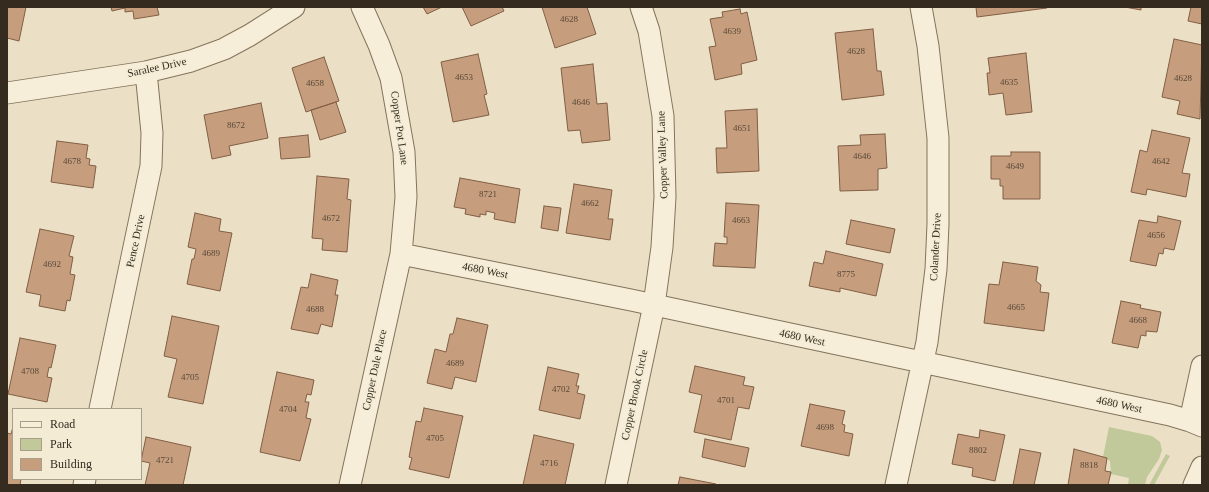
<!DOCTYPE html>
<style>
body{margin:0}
#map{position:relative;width:1209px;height:492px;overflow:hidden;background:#ebe0c5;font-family:Georgia,serif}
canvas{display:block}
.frame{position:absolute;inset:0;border:8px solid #352b1f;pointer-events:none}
.legend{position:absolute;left:12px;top:408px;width:130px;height:72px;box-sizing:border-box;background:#f3ebd4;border:1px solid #a79e8c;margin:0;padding:5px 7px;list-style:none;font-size:12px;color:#352b1f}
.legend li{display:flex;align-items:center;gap:8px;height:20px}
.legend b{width:20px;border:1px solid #a79e8c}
</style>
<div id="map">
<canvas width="1209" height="492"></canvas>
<div class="frame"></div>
<ul class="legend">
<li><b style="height:5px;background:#f6eed8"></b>Road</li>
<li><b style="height:11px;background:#c1c89a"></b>Park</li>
<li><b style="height:11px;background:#c69e7e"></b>Building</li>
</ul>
</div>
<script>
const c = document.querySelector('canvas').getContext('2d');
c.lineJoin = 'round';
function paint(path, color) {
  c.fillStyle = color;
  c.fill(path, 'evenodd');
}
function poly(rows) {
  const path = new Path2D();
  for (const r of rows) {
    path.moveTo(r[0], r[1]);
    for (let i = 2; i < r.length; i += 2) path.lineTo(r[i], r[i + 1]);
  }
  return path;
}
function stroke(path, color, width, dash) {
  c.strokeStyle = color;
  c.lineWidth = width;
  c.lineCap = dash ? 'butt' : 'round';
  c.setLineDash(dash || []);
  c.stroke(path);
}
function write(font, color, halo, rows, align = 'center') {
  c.font = font + ' Georgia,serif';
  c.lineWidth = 3;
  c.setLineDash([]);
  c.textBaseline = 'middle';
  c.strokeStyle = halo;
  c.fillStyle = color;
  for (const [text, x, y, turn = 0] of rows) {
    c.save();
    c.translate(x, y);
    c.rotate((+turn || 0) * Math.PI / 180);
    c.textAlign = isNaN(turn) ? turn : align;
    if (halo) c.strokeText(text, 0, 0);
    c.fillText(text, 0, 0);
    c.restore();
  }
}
const green = poly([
 [1109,427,1152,436,1160,442,1162,450,1159,459,1147,477,1145,485,1128,485,1129,478,1111,474,1110,461,1103,457],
 [1166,454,1170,456,1166,463,1154,485,1149,485]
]);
const building = poly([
 [7,7,26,7,19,41,7,38,7,7],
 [111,7,157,7,159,15,134,19,133,11,125,12,125,8,112,11,111,7],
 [423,7,442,7,427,14,423,7],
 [462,7,502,7,504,11,471,26,462,7],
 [542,7,587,7,596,34,555,48,542,7],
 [976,7,1047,7,1047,8,977,17,976,7],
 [1125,7,1141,7,1141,10,1125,7],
 [1191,7,1202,7,1202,24,1188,21,1191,7],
 [740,9,741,14,747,12,757,60,741,64,742,74,715,80,709,47,716,46,710,19,723,17,722,12,740,9],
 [873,29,877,71,881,71,884,95,842,100,835,33,873,29],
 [1174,39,1202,45,1200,119,1177,114,1180,101,1162,97,1174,39],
 [1026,53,1032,112,1006,115,1003,93,989,95,987,73,990,73,988,58,1026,53],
 [478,54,487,94,484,95,489,115,453,122,441,62,478,54],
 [324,57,339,101,306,112,292,68,324,57],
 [593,64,597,104,607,103,610,140,582,143,580,130,568,131,561,68,593,64],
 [336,102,346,132,320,140,311,110,336,102],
 [261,103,268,138,229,146,231,155,212,159,204,115,261,103],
 [757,109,759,171,717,173,716,148,727,148,725,111,757,109],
 [1152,130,1190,138,1182,173,1190,174,1186,197,1147,189,1146,195,1131,192,1140,150,1147,152,1152,130],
 [885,134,887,168,878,169,878,190,840,191,838,146,861,145,860,135,885,134],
 [308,135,310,157,281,159,279,138,308,135],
 [57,141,88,145,86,158,90,159,89,165,96,166,93,188,51,182,57,141],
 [1011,152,1040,152,1040,199,1003,199,1003,186,1000,186,1000,179,991,179,991,156,1011,156,1011,152],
 [317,176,349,179,347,199,351,200,347,252,322,250,323,239,312,238,317,176],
 [460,178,520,189,515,223,494,219,495,213,486,211,486,215,480,214,480,217,465,214,466,209,454,207,460,178],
 [574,184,612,190,608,219,613,219,610,240,566,233,574,184],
 [726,203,759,205,755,268,713,266,715,243,727,244,727,237,724,237,726,203],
 [544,206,561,208,558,231,541,228,544,206],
 [195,213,221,219,219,231,232,233,220,291,187,284,192,259,194,259,196,249,188,247,195,213],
 [1158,216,1181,221,1174,250,1164,248,1163,254,1159,253,1156,266,1130,261,1139,220,1157,223,1158,216],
 [851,220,895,229,890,253,846,244,851,220],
 [40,229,74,236,69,256,73,257,70,274,75,275,70,301,67,300,65,311,39,306,41,295,26,292,40,229],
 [826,251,883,264,876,296,840,288,840,292,809,286,814,262,823,264,826,251],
 [1003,262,1038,267,1036,281,1041,285,1040,292,1049,293,1044,331,984,323,989,284,999,285,1003,262],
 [311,274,338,280,335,295,338,295,332,327,321,324,318,334,291,329,301,287,308,288,311,274],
 [1121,301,1141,305,1140,308,1161,312,1157,332,1146,331,1146,336,1141,335,1138,348,1112,343,1121,301],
 [172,316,219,326,203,404,168,397,177,359,164,356,172,316],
 [457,318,488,325,476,382,455,377,452,389,427,383,435,349,446,352,450,334,453,334,457,318],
 [20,338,56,345,51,368,49,367,47,377,52,378,47,402,8,394,20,338],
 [695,366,745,377,743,385,754,387,749,409,738,407,731,440,694,432,702,395,689,392,695,366],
 [548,367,579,374,576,386,579,386,577,393,585,395,580,419,539,410,548,367],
 [277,372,314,380,311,395,307,394,305,402,309,402,306,418,311,419,300,461,260,452,277,372],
 [810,404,845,411,842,424,845,425,844,432,853,434,849,456,801,446,810,404],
 [424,408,463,416,449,478,409,469,412,458,409,457,416,421,421,422,424,408],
 [13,427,13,479,21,479,20,485,7,485,7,433,11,434,13,427],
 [980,430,1005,435,995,481,972,476,973,468,952,464,958,434,979,438,980,430],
 [534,435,574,444,565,485,523,485,534,435],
 [146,437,191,447,183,485,145,485,150,463,141,461,146,437],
 [705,439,749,448,745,467,702,457,705,439],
 [1020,449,1041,453,1034,485,1013,485,1020,449],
 [1074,449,1107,458,1105,471,1111,472,1108,485,1068,485,1074,449],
 [680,477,716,484,716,485,678,485,680,477]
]);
const minor = poly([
 [7,93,146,72,191,61,224,49,250,35,294,7],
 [401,254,631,300,1170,415,1190,421,1202,426],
 [100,409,151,166,152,133,146,72],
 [1190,421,1202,366],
 [84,485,85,479],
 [350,485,401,254,406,197,404,152,391,78,379,45,362,7],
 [616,485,654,305,662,247,665,197,663,116,649,31,641,7],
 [896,485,927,342,936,269,938,224,938,138,928,46,921,7],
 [1194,485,1202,467]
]);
const numberNames = [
 ["4628",569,20],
 ["4639",732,32],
 ["4628",856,52],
 ["4653",464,78],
 ["4628",1183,79],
 ["4635",1009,83],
 ["4658",315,84],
 ["4646",581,103],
 ["8672",236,126],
 ["4651",742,129],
 ["4646",862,157],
 ["4678",72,162],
 ["4642",1161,162],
 ["4649",1015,167],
 ["8721",488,195],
 ["4662",590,204],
 ["4672",331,219],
 ["4663",741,221],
 ["4656",1156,236],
 ["4689",211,254],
 ["4692",52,265],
 ["8775",846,275],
 ["4665",1016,308],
 ["4688",315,310],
 ["4668",1138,321],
 ["4689",455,364],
 ["4708",30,372],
 ["4705",190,378],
 ["4702",561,390],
 ["4701",726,401],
 ["4704",288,410],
 ["4698",825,428],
 ["4705",435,439],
 ["8802",978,451],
 ["4721",165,461],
 ["4716",549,464],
 ["8818",1089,466]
];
const streetNames = [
 ["Saralee Drive",157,68,-12],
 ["Copper Pot Lane",399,128,82],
 ["Copper Valley Lane",663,155,-92],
 ["Pence Drive",136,241,-78],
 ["Colander Drive",936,247,-87],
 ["4680 West",485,271,11],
 ["4680 West",802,338,12],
 ["Copper Dale Place",375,370,-78],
 ["Copper Brook Circle",635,395,-78],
 ["4680 West",1119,405,12]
];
paint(green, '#c1c89a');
paint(building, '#c69e7e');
stroke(building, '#815e44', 1);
stroke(minor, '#84735d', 23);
stroke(minor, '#f6eed8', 21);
write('9px', '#594837', null, numberNames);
write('11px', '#352b1f', '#f3ebd4', streetNames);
</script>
